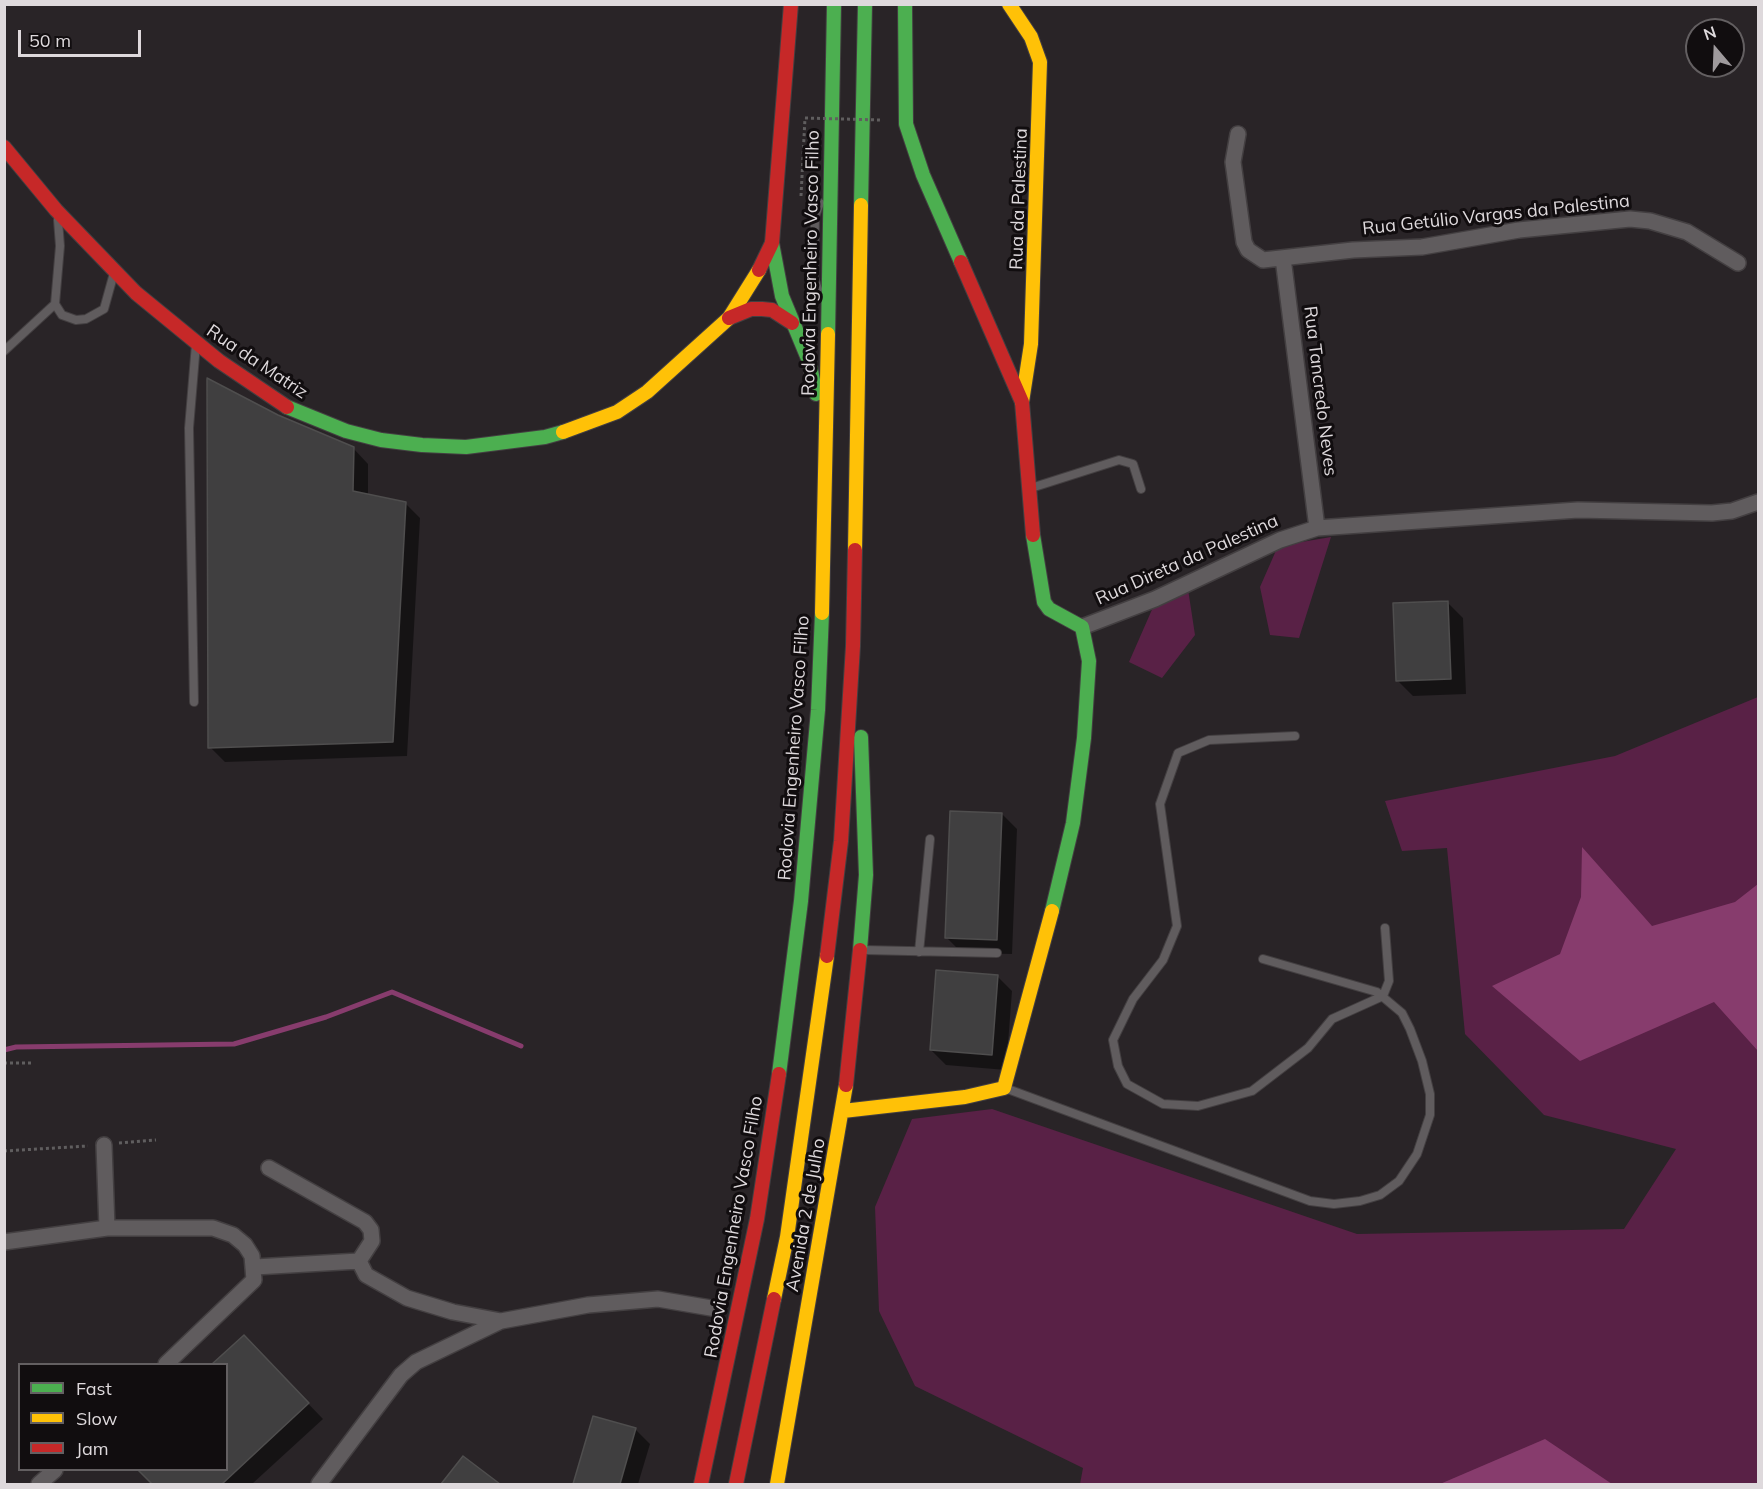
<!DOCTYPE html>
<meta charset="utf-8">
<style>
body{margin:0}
#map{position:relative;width:1763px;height:1489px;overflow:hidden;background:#292427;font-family:Mulish,sans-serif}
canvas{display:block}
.frame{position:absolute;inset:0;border:6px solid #ded9dc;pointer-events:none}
.legend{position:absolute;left:18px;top:1363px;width:210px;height:108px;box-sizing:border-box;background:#110d0f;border:2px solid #635f61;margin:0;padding:8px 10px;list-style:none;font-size:18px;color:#ded9dc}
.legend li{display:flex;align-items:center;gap:12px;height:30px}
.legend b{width:30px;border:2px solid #635f61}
.north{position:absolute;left:1685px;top:18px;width:60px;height:60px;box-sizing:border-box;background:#110d0f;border:2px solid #635f61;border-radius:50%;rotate:341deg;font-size:16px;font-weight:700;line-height:24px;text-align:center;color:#ded9dc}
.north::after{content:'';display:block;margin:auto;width:21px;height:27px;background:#9f9a9d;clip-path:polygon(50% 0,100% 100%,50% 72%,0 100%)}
.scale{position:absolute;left:18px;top:30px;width:123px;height:27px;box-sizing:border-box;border:3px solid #ded9dc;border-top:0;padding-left:8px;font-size:18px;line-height:21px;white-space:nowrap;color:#ded9dc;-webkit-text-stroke:4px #110d0f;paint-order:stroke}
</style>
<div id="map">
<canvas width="1763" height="1489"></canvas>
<div class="frame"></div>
<ul class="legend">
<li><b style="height:8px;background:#4caf50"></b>Fast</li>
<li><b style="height:8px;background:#ffc107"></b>Slow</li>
<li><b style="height:8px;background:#c62828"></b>Jam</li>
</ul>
<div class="north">N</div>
<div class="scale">50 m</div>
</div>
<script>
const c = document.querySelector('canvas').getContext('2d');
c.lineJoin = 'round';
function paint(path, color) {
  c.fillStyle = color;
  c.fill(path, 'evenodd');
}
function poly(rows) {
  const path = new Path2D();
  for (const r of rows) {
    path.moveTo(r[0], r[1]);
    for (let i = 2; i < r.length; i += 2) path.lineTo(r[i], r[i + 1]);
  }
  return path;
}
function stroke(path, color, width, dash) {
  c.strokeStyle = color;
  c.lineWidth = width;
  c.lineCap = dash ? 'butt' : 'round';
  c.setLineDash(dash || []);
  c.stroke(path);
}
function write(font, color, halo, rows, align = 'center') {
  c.font = font + ' Mulish,sans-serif';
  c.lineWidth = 6;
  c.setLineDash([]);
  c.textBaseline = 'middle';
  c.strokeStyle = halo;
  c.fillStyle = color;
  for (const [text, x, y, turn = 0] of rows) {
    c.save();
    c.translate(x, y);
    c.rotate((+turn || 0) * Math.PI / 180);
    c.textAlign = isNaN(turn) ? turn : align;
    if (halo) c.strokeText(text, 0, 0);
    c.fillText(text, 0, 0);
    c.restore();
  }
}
const green = poly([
 [1331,537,1299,638,1270,635,1260,587,1278,546],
 [1188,589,1195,635,1162,678,1129,662,1154,605],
 [1758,697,1758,1484,1080,1484,1083,1468,915,1386,879,1311,875,1207,912,1119,992,1109,1357,1234,1624,1229,1676,1149,1544,1115,1465,1034,1447,848,1402,851,1385,801,1615,756]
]);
const water = poly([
 [1582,847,1652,926,1735,902,1758,884,1758,1051,1714,1002,1580,1061,1492,986,1560,954,1581,897],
 [1545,1439,1612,1484,1440,1484]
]);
const shadow = poly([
 [278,417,353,448,368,464,368,496,405,503,420,518,407,756,225,762,210,747],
 [1448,603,1463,618,1466,694,1413,696,1398,681],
 [1002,814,1017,829,1012,954,962,953,947,938],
 [997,976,1012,991,1006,1070,946,1065,931,1050],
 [244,1337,323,1419,252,1484,154,1484,140,1470,226,1470,226,1364,214,1364],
 [594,1417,635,1429,650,1444,638,1484,575,1484],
 [463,1459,497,1484,443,1484]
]);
const stream = poly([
 [4,1050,16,1047,234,1044,326,1017,392,992,521,1046]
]);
const building = poly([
 [207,378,278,415,354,447,353,491,406,502,393,742,208,748,207,378],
 [1448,601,1451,679,1396,681,1393,603,1448,601],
 [950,811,1002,813,997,940,945,938,950,811],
 [936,970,998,975,992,1055,930,1050,936,970],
 [244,1335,309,1403,222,1484,152,1484,138,1470,226,1470,226,1364,212,1364,244,1335],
 [593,1416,636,1428,620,1484,573,1484,593,1416],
 [463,1456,500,1484,441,1484,463,1456]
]);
const path = poly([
 [801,196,805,118],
 [4,1063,33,1063],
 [119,1143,156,1140],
 [4,1151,88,1146]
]);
const lane = poly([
 [58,220,60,246,55,304,62,315,76,320,86,319,104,309,114,273],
 [818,289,814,278,815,216,820,203],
 [4,351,55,304],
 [1031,488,1119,460,1133,464,1141,489],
 [194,702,189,428,196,344],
 [1295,736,1209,740,1178,753,1160,804,1177,926,1163,960,1133,999,1113,1040,1118,1066,1127,1084,1163,1104,1198,1106,1252,1091,1308,1048,1332,1019,1383,996,1389,981,1385,928],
 [864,950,997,953],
 [919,952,930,839],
 [1005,1088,1310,1201,1334,1204,1360,1201,1380,1195,1399,1181,1417,1154,1430,1115,1430,1094,1422,1061,1410,1029,1402,1013,1377,992,1263,959]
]);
const street = poly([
 [1238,134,1233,162,1244,242,1248,250,1263,260,1353,250,1422,247,1519,230,1630,219,1650,221,1687,232,1738,263],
 [1283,258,1317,528],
 [1082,627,1155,599,1280,540,1317,528,1578,510,1712,513,1732,511,1758,502],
 [104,1145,107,1228],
 [269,1168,365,1222,371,1230,372,1241,359,1261],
 [4,1242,107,1228,213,1228,233,1235,245,1245,252,1256,254,1280,166,1364],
 [359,1261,366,1275,407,1298,453,1312,501,1321],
 [255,1267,359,1261],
 [39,1484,55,1470],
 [319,1484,401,1375,416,1362,501,1321,588,1305,658,1299,711,1308]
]);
const fast = poly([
 [905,4,906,124,923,175,961,262],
 [861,205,865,4],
 [772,243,782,296,809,361,816,394],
 [828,334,834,4],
 [287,407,346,431,381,440,422,445,466,447,545,437,563,432],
 [1033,535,1044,602,1049,609,1082,627,1089,661,1084,738,1073,823,1052,911],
 [860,950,866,875,861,737],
 [779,1074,801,901,818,710,822,613]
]);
const slow = poly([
 [1009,4,1031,37,1040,62,1031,344,1022,402],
 [563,432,617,412,647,392,729,318,759,270],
 [855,550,861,205],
 [822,613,828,334],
 [843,1111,965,1097,1004,1088,1052,911],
 [774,1299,787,1237,827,956],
 [777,1484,846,1085]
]);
const jam = poly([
 [4,147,56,210,136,293,219,361,287,407],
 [961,262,1022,402,1033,535],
 [759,270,772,243,791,4],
 [729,318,751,309,762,309,772,310,792,323],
 [827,956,841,841,853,646,855,550],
 [846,1085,860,950],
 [701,1484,757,1219,779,1074],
 [736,1484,774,1299]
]);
const pathBridge = poly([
 [805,118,881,120]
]);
const streetNames = [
 ["Rua da Palestina",1019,199,-88],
 ["Rua Getúlio Vargas da Palestina",1496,215,-6],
 ["Rodovia Engenheiro Vasco Filho",811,263,-89],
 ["Rua da Matriz",257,362,34],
 ["Rua Tancredo Neves",1320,391,83],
 ["Rua Direta da Palestina",1187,560,-24],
 ["Rodovia Engenheiro Vasco Filho",794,748,-86],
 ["Avenida 2 de Julho",806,1215,-80],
 ["Rodovia Engenheiro Vasco Filho",734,1227,-80]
];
paint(green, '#592146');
paint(water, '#873c6d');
paint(shadow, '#0007');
stroke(stream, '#873c6d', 5);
paint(building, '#403f40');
stroke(building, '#4f4e4e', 1.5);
stroke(lane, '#433f41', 10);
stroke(street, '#433f41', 18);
stroke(fast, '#433f41', 16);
stroke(slow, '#433f41', 16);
stroke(jam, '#433f41', 16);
stroke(path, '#605e5f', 3, [3, 3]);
stroke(lane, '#605c5e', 8);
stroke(street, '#605c5e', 15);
stroke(fast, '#4caf50', 14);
stroke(slow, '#ffc107', 14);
stroke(jam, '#c62828', 14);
stroke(pathBridge, '#605e5f', 3, [3, 3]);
write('18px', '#ded9dc', '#110d0f', streetNames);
</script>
